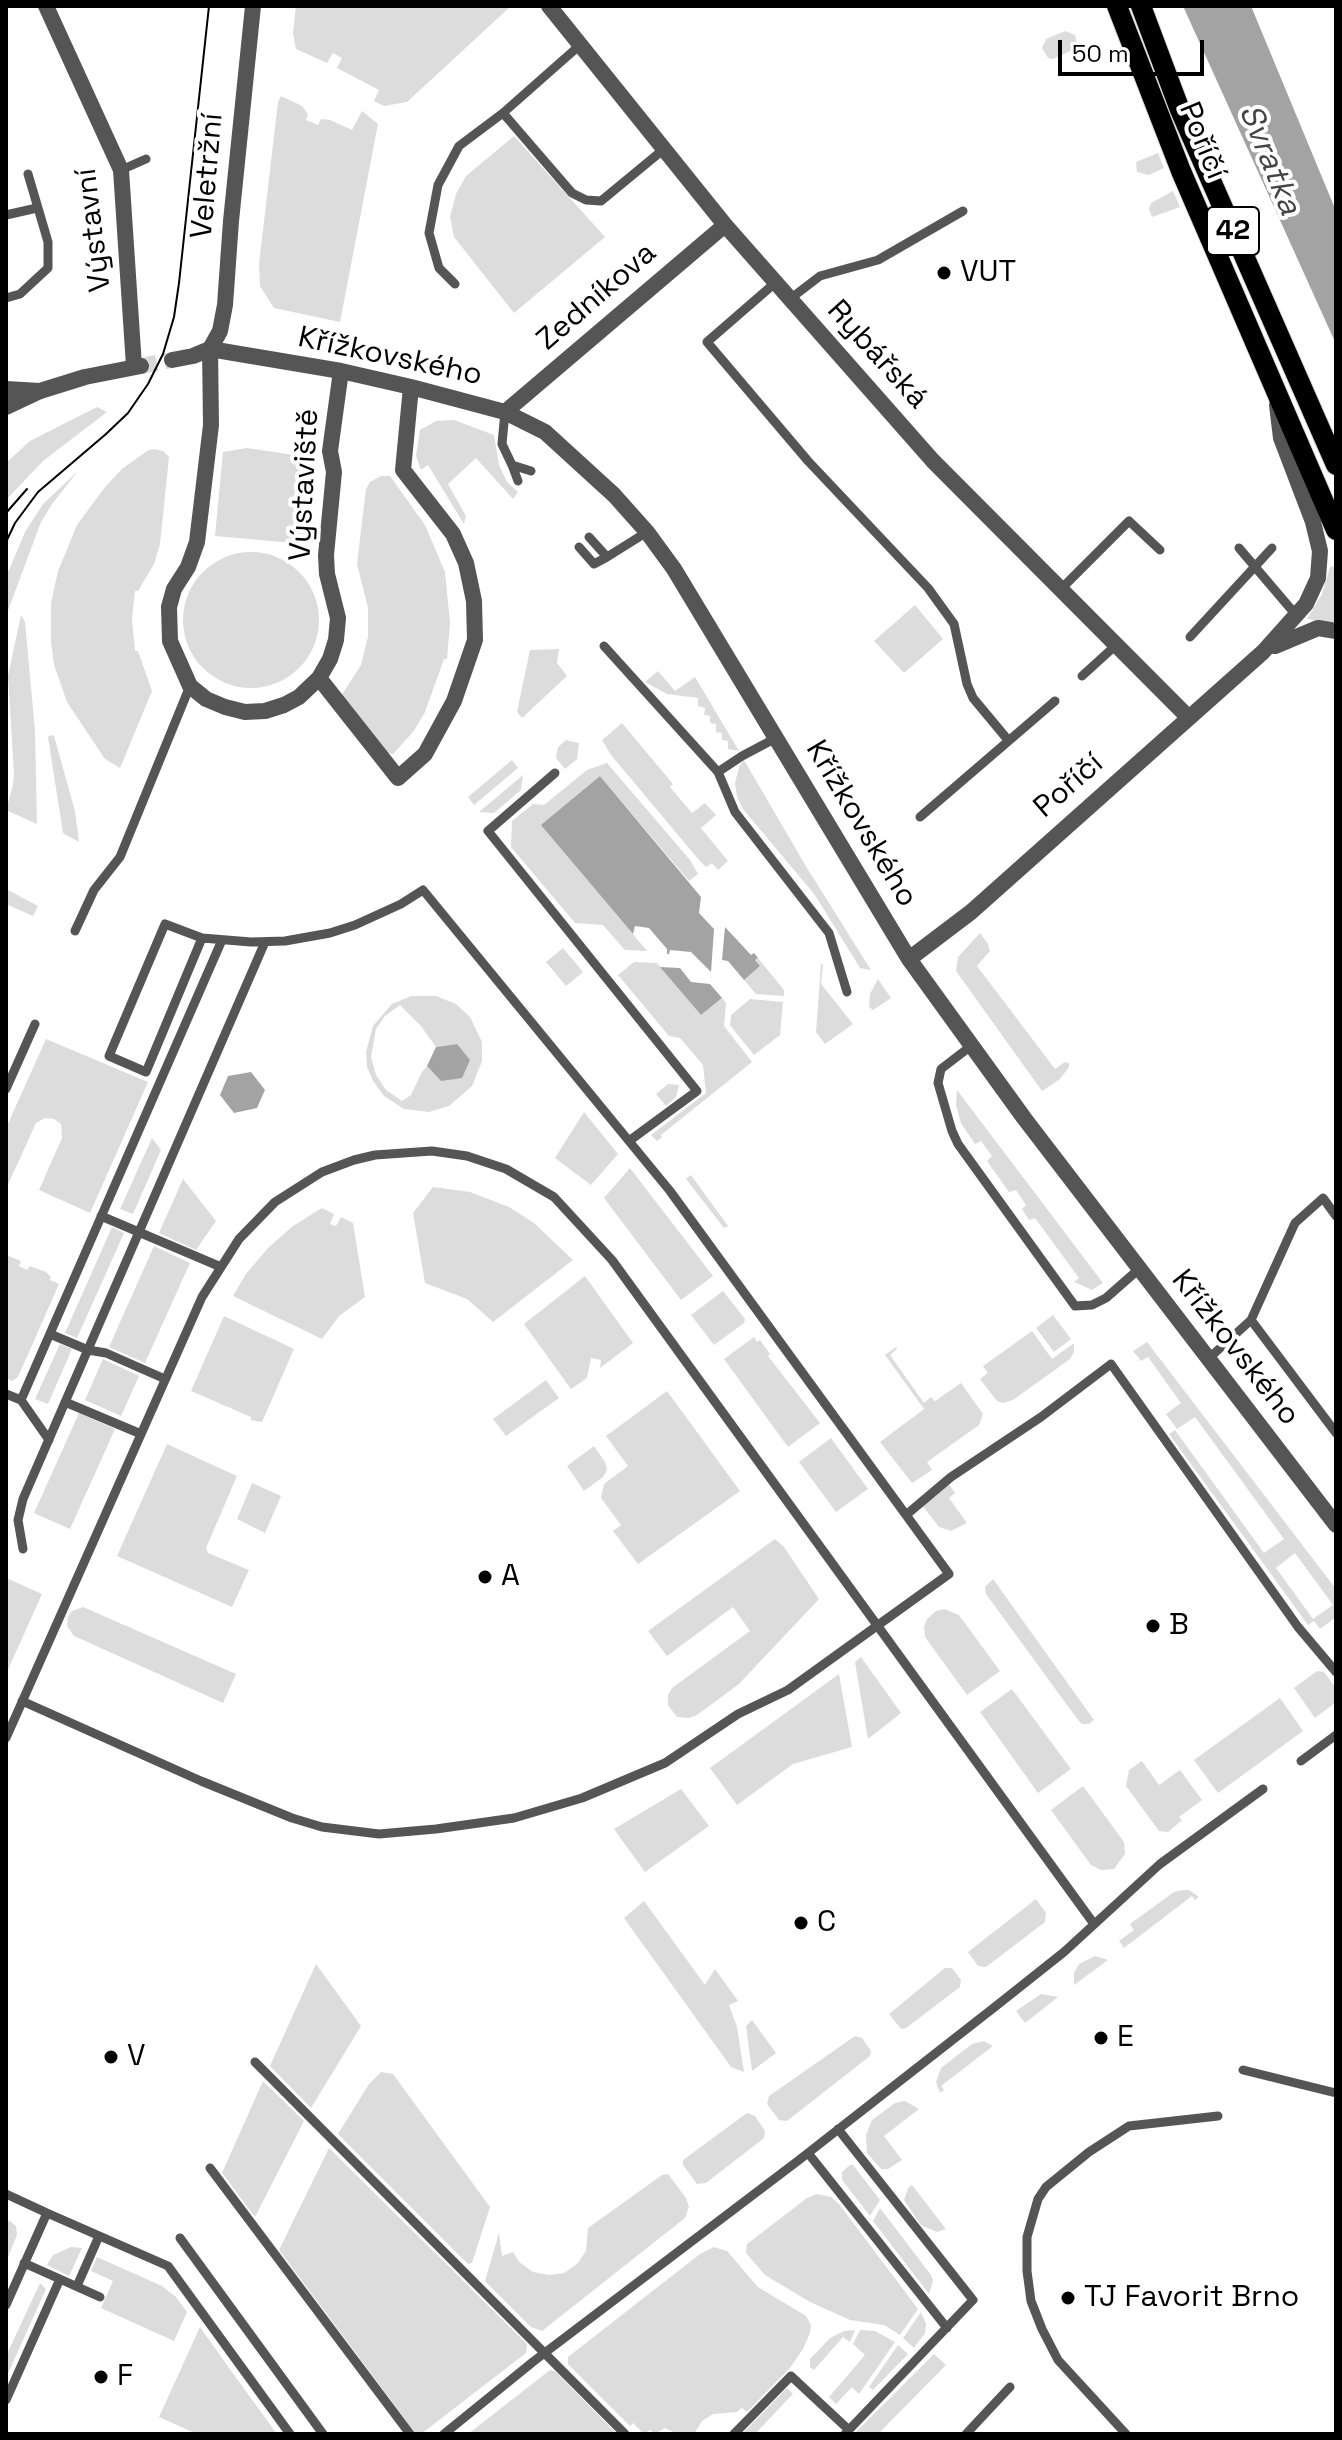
<!DOCTYPE html>
<meta charset="utf-8">
<style>
body{margin:0}
#map{position:relative;width:1342px;height:2440px;overflow:hidden;background:#fff;font-family:"Space Grotesk",sans-serif}
canvas{display:block}
.frame{position:absolute;inset:0;border:8px solid #000;pointer-events:none}
.scale{position:absolute;left:1058px;top:40px;width:146px;height:36px;box-sizing:border-box;border:4px solid #000;border-top:0;padding-left:10px;font-size:24px;line-height:28px;white-space:nowrap;color:#000;-webkit-text-stroke:6px #fff;paint-order:stroke}
</style>
<div id="map">
<canvas width="1342" height="2440"></canvas>
<div class="frame"></div>
<div class="scale">50 m</div>
</div>
<script>
const c = document.querySelector('canvas').getContext('2d');
c.lineJoin = 'round';
function paint(path, color) {
  c.fillStyle = color;
  c.fill(path, 'evenodd');
}
function poly(rows) {
  const path = new Path2D();
  for (const r of rows) {
    if (r.length === 3) {
      path.moveTo(r[0] + r[2], r[1]);
      path.arc(r[0], r[1], r[2], 0, 2 * Math.PI);
      continue;
    }
    path.moveTo(r[0], r[1]);
    for (let i = 2; i < r.length; i += 2) path.lineTo(r[i], r[i + 1]);
  }
  return path;
}
function stroke(path, color, width, dash) {
  c.strokeStyle = color;
  c.lineWidth = width;
  c.lineCap = dash ? 'butt' : 'round';
  c.setLineDash(dash || []);
  c.stroke(path);
}
function write(font, color, halo, rows, align = 'center') {
  c.font = font + ' "Space Grotesk",sans-serif';
  c.lineWidth = 8;
  c.setLineDash([]);
  c.textBaseline = 'middle';
  c.strokeStyle = halo;
  c.fillStyle = color;
  for (const [text, x, y, turn = 0] of rows) {
    c.save();
    c.translate(x, y);
    c.rotate((+turn || 0) * Math.PI / 180);
    c.textAlign = isNaN(turn) ? turn : align;
    if (halo) c.strokeText(text, 0, 0);
    c.fillText(text, 0, 0);
    c.restore();
  }
}
const green = poly([
 [296,6,511,6,407,102,384,106,374,101,379,90,337,68,342,58,333,53,327,63,296,49,293,33],
 [1065,31,1075,35,1077,43,1075,49,1053,59,1048,58,1042,48,1046,39],
 [281,96,302,106,308,114,306,120,318,125,321,119,330,120,352,130,362,111,378,124,340,322,274,308,260,286,259,264,278,102],
 [514,136,605,237,514,313,454,237,450,217,456,194,466,176],
 [1158,153,1164,168,1149,175,1137,172,1136,162],
 [1173,191,1180,207,1152,217,1149,209,1151,203],
 [97,407,107,412,43,461,6,500,6,463,30,441],
 [454,420,494,435,499,465,507,482,518,492,513,499,476,458,448,484,466,516,464,524,428,465,421,470,416,456,420,430,436,421],
 [247,448,295,455,313,462,305,544,215,536,223,452],
 [154,449,163,451,169,457,160,544,154,564,138,591,135,591,132,619,135,651,138,651,152,691,120,768,105,759,67,702,54,665,51,642,51,603,58,571,77,525,105,487,122,469,147,451],
 [78,471,52,504,41,522,6,616,6,577,25,532,43,504],
 [381,476,390,476,425,525,445,572,450,623,447,659,444,659,425,712,413,732,393,754,388,753,341,696,361,665,368,637,368,608,357,564,366,489,370,482],
 [251,620,68],
 [1335,566,1336,623,1307,619,1322,594,1330,567],
 [915,605,943,639,904,673,874,641],
 [21,615,25,622,35,731,37,824,6,810,13,785,14,774,8,676],
 [559,649,557,663,567,676,522,718,517,712,530,650],
 [658,671,675,691,695,677,739,751,728,749,728,741,722,740,722,733,716,732,716,724,710,723,710,716,704,715,705,708,698,706,698,698,667,694,645,682],
 [622,723,673,784,670,787,692,813,705,803,716,815,701,828,728,861,718,870,712,863,706,867,699,860,611,755,602,740],
 [51,735,54,736,75,811,79,842,63,833,48,737],
 [566,740,579,743,577,759,565,769,556,758,558,747],
 [512,760,518,768,474,805,468,797],
 [744,760,807,868,871,970,860,968,815,895,743,809,737,797,735,783,739,767],
 [607,763,690,860,698,874,689,881,600,776,542,825,647,951,625,950,603,925,575,923,511,847,512,821,533,804,544,805,587,770],
 [523,775,521,790,494,813,479,812],
 [6,889,38,906,33,916,6,904],
 [980,933,988,944,990,951,977,966,1055,1069,1065,1062,1069,1063,1069,1067,1060,1079,1042,1091,956,971,958,957],
 [563,948,583,972,566,986,546,962],
 [758,958,784,990,784,996,756,994,744,980,760,966,755,960],
 [634,962,657,963,701,1015,722,998,726,1003,724,1026,752,1062,661,1135,662,1137,657,1141,651,1135,706,1093,703,1065,680,1038,669,1036,618,975],
 [821,964,823,965,821,984,853,1024,825,1044,816,1032],
 [878,979,891,998,873,1010,869,1007,870,994],
 [411,996,436,996,456,1004,470,1017,482,1042,482,1061,472,1086,449,1106,429,1112,404,1109,384,1096,373,1081,367,1067,366,1052,373,1026,392,1004],
 [400,1005,421,1026,436,1047,457,1044,441,1081,427,1066,422,1072,411,1095,402,1101,386,1090,376,1075,371,1057,376,1029,385,1016],
 [750,999,783,1002,780,1035,754,1055,730,1025,731,1015],
 [46,1039,148,1082,90,1213,39,1190,62,1138,61,1124,54,1119,45,1118,36,1123,6,1189,6,1128],
 [668,1084,679,1085,676,1097,666,1106,656,1094],
 [957,1090,1103,1283,1092,1290,1074,1282,1079,1278,1035,1218,1029,1220,1022,1209,1026,1205,1016,1190,1009,1192,987,1161,992,1156,981,1141,975,1144,961,1123,956,1105],
 [584,1112,618,1154,591,1185,555,1158],
 [152,1138,161,1150,133,1214,120,1209],
 [630,1168,713,1276,681,1300,604,1198],
 [691,1175,728,1226,724,1228,686,1179],
 [183,1179,216,1221,196,1250,159,1233],
 [433,1187,470,1192,509,1207,534,1223,573,1260,493,1322,467,1299,425,1283,413,1213],
 [322,1208,334,1214,330,1224,336,1226,341,1217,353,1223,365,1297,339,1316,322,1339,233,1296,246,1274,268,1248,293,1226],
 [112,1227,124,1233,77,1338,65,1333],
 [154,1246,190,1263,145,1363,109,1347],
 [6,1255,21,1261,19,1266,27,1270,30,1266,46,1272,51,1277,50,1280,59,1284,18,1377,12,1381,6,1378],
 [585,1276,633,1343,600,1368,601,1360,591,1358,587,1378,571,1389,524,1324],
 [723,1291,745,1319,744,1323,714,1345,691,1315],
 [1053,1315,1071,1339,1054,1352,1036,1328],
 [224,1316,294,1349,262,1422,251,1420,251,1417,191,1391],
 [1032,1331,1052,1359,1074,1343,1074,1352,1070,1359,1013,1400,1003,1403,997,1401,980,1379,988,1373,983,1366],
 [754,1337,757,1342,760,1340,770,1354,768,1356,820,1423,788,1447,724,1359],
 [1147,1342,1336,1589,1336,1617,1320,1629,1314,1621,1308,1625,1169,1434,1175,1430,1264,1553,1284,1539,1195,1417,1177,1429,1166,1414,1181,1403,1148,1357,1141,1361,1133,1351],
 [1295,1553,1333,1605,1313,1619,1276,1568],
 [60,1344,72,1349,48,1404,35,1399],
 [896,1347,897,1349,890,1355,924,1403,931,1397,935,1401,961,1383,983,1414,979,1425,927,1462,932,1470,912,1483,880,1442,924,1409,885,1355],
 [103,1359,139,1376,121,1416,85,1400],
 [546,1380,559,1398,506,1436,493,1419],
 [667,1391,740,1491,638,1564,613,1531,621,1525,601,1498,604,1484,628,1466,606,1436],
 [79,1413,115,1429,70,1529,34,1513],
 [831,1438,868,1489,836,1512,799,1462],
 [167,1444,237,1476,206,1548,208,1553,249,1570,232,1607,117,1556],
 [594,1446,605,1462,607,1470,603,1477,584,1491,567,1466],
 [252,1483,281,1496,265,1533,237,1519],
 [948,1483,955,1493,949,1498,967,1523,951,1531,939,1527,921,1504],
 [775,1539,784,1547,819,1599,739,1684,697,1715,689,1718,677,1717,668,1705,668,1695,672,1688,750,1631,733,1607,667,1656,648,1631],
 [6,1578,42,1594,6,1674],
 [993,1579,1094,1720,1089,1724,1082,1724,1078,1720,986,1594,985,1587],
 [83,1607,236,1674,223,1703,74,1636,67,1626,68,1617,72,1611],
 [944,1609,959,1615,1000,1671,967,1695,925,1637,924,1627,927,1619,936,1611],
 [861,1657,901,1713,868,1739,855,1662],
 [1317,1671,1324,1672,1336,1688,1336,1702,1315,1718,1294,1688],
 [839,1674,852,1747,793,1764,737,1805,710,1768],
 [1012,1689,1071,1769,1038,1793,980,1712],
 [1280,1698,1303,1731,1218,1793,1194,1760],
 [1142,1761,1159,1785,1180,1770,1202,1800,1179,1817,1182,1820,1168,1832,1159,1831,1126,1786,1129,1770],
 [1083,1786,1124,1842,1125,1854,1114,1869,1101,1870,1091,1865,1051,1810],
 [681,1789,709,1826,645,1872,614,1829],
 [1183,1890,1189,1890,1199,1897,1195,1900,1192,1896,1124,1948,1119,1941,1134,1930,1130,1924,1174,1892],
 [1036,1899,1046,1913,1045,1922,986,1967,978,1966,968,1952],
 [644,1901,705,1985,715,1969,738,2001,729,2005,737,2027,744,2072,731,2067,624,1918],
 [1095,1956,1108,1960,1074,1985,1074,1973,1079,1964],
 [316,1964,361,2026,311,2108,270,2066],
 [945,1968,952,1968,961,1980,960,1987,906,2028,901,2029,889,2014],
 [1041,1994,1058,1997,1025,2023,1016,2011],
 [752,2020,776,2053,752,2071,746,2026],
 [855,2036,862,2038,871,2051,870,2056,787,2121,779,2120,767,2104,769,2096],
 [984,2041,993,2046,941,2086,944,2090,940,2093,936,2082,941,2068,972,2044],
 [381,2072,393,2074,490,2207,472,2263,468,2264,338,2134,369,2084],
 [263,2081,304,2121,255,2217,222,2173],
 [905,2101,919,2109,884,2136,902,2160,888,2169,881,2169,867,2153,866,2135,872,2120,895,2103],
 [747,2113,755,2116,765,2131,764,2138,706,2183,697,2184,683,2165,683,2160],
 [329,2148,527,2344,526,2353,421,2434,416,2434,279,2250],
 [850,2165,853,2165,880,2200,870,2216,842,2180,842,2172],
 [668,2174,686,2198,689,2207,685,2218,542,2331,531,2327,485,2281,499,2233,502,2256,513,2252,519,2262,533,2272,549,2275,564,2273,577,2264,586,2251,588,2228,662,2175],
 [912,2185,946,2229,937,2232,921,2225,904,2200,908,2188],
 [817,2194,831,2197,839,2204,918,2309,900,2335,884,2325,850,2320,810,2302,765,2275,746,2253,747,2244,807,2198],
 [880,2208,931,2275,933,2280,929,2294,873,2221],
 [9,2220,16,2226,17,2235,6,2262,6,2228],
 [71,2247,82,2248,69,2276,47,2265,53,2255],
 [714,2247,727,2251,758,2287,806,2316,811,2325,810,2333,803,2349,790,2368,747,2412,742,2408,737,2412,713,2414,702,2421,694,2434,678,2434,665,2428,655,2434,650,2430,644,2434,633,2423,630,2426,568,2364,568,2357,700,2254],
 [97,2257,162,2286,176,2297,187,2312,174,2341,101,2308,113,2281,91,2271],
 [40,2283,46,2289,6,2378,6,2356],
 [921,2312,926,2324,925,2333,914,2348,903,2338],
 [200,2327,229,2368,277,2434,197,2434,159,2417],
 [855,2330,850,2342,843,2337,814,2370,810,2367,810,2359,830,2338,844,2331],
 [860,2330,875,2331,895,2342,859,2394,852,2387,836,2404,829,2397,865,2355,853,2344],
 [898,2345,908,2354,873,2390,869,2387],
 [934,2354,946,2365,878,2434,854,2434],
 [550,2370,555,2371,617,2434,468,2434],
 [787,2388,793,2394,791,2396,755,2434,742,2434]
]);
const water = poly([
 [1183,6,1251,6,1336,211,1336,344],
 [600,776,701,897,699,913,714,929,711,972,691,952,670,950,669,954,667,954,667,949,649,928,635,926,633,934,541,825],
 [725,927,751,955,754,953,758,958,755,960,760,966,744,980,728,961,722,960],
 [660,967,680,968,691,982,710,984,722,998,701,1015],
 [457,1044,470,1060,462,1078,441,1081,427,1066,436,1047],
 [251,1072,265,1090,257,1108,234,1113,220,1095,228,1076]
]);
const tertiaryTunnel = poly([
 [141,366,172,360]
]);
const service = poly([
 [503,113,572,193,586,200,601,201,664,149],
 [121,170,146,159],
 [6,215,37,208],
 [775,283,707,342,808,461,928,588,954,624,967,684,973,698,1008,740],
 [455,284,439,268,429,233,438,185,459,146,503,113,580,45],
 [6,298,20,294,48,268,48,242,28,174],
 [790,299,820,276,878,260,963,211],
 [505,412,502,444,512,465,531,471],
 [512,465,518,481],
 [589,537,607,557,647,532],
 [579,547,594,564,607,557],
 [1239,548,1296,615],
 [1060,590,1129,521,1160,550],
 [1190,637,1272,548],
 [604,646,718,772,735,812,829,933,847,992],
 [1082,676,1115,646],
 [718,772,742,756,776,738],
 [555,773,488,831,697,1091,629,1141],
 [920,817,1055,701],
 [75,931,94,890,120,857,190,686],
 [971,1046,941,1069,938,1083,952,1131,958,1144,1075,1306,1092,1305,1106,1298,1139,1269],
 [6,1089,35,1024],
 [101,1216,221,1267],
 [1251,1320,1336,1433],
 [50,1334,88,1350,106,1353,165,1379],
 [1208,1359,1251,1320,1295,1223,1323,1198,1336,1216],
 [6,1394,21,1400,49,1440],
 [21,1400,222,940],
 [65,1402,141,1434],
 [906,1515,951,1477,1041,1417,1111,1364,1298,1627,1336,1672],
 [23,1549,18,1520,23,1499,265,942],
 [22,1701,201,1781,292,1818,322,1827,379,1834,436,1829,514,1818,582,1798,665,1763,738,1714,788,1690,949,1574,670,1191,423,890,401,904,355,925,330,933,285,941,251,942,202,938,165,924,109,1056,146,1072,202,938],
 [6,1738,202,1297,239,1239,275,1202,322,1172,354,1160,375,1155,432,1151,467,1156,506,1169,554,1197,612,1260,1094,1924],
 [1301,1761,1336,1735],
 [255,2062,625,2434],
 [1243,2070,1336,2093],
 [838,2129,973,2300,845,2434],
 [808,2153,947,2328],
 [210,2168,410,2434],
 [6,2194,47,2213],
 [180,2238,323,2434],
 [24,2263,100,2297],
 [77,2286,99,2236],
 [6,2305,47,2213,168,2266,290,2434],
 [6,2400,60,2279],
 [444,2434,534,2361,799,2160,996,2006,1064,1952,1160,1864,1263,1789],
 [734,2434,791,2376,849,2430],
 [966,2434,1010,2387],
 [1126,2434,1058,2360,1042,2329,1031,2301,1027,2271,1027,2237,1038,2199,1046,2187,1089,2152,1129,2126,1218,2116]
]);
const minor = poly([
 [46,6,121,170,134,366],
 [549,6,725,225,933,461,1189,718],
 [341,371,330,451,334,472,326,555,327,574,338,618,336,640,330,659,319,678,299,697,284,705,265,711,245,712,225,707,206,699,190,686,170,641,169,607,174,589,188,567,197,542,211,425,210,349,341,371,411,387,505,412,545,432,614,495,647,532,674,569,909,959,1024,1118,1336,1525],
 [6,389,40,391],
 [505,412,725,225],
 [1275,646,1318,628,1336,631],
 [319,678,398,778,425,754,454,701,475,640,474,601,466,563,453,534,403,470,411,387],
 [909,959,971,912,1263,652,1306,604,1318,578,1320,551,1313,522,1281,438,1277,405]
]);
const tertiary = poly([
 [172,360,193,356,210,349,220,331,225,305,231,221,253,6],
 [6,407,40,391,85,377,141,366]
]);
const primary = poly([
 [1117,6,1181,171,1336,530],
 [1141,6,1180,110,1336,465]
]);
const tram = poly([
 [6,513,27,489],
 [6,542,15,523,38,492,106,434,128,413,148,384,163,354,174,317,179,283,209,6]
]);
const markers = [
 [944,273,8,"#000"],
 [485,1577,8,"#000"],
 [1153,1626,8,"#000"],
 [801,1923,8,"#000"],
 [1101,2038,8,"#000"],
 [111,2057,8,"#000"],
 [1068,2298,8,"#000"],
 [101,2377,8,"#000"]
];
const shields = [
 [1233,231,52]
];
const shieldNames = [
 ["42",1233,231]
];
const streetNames = [
 ["Poříčí",1202,141,68],
 ["Veletržní",208,176,-85],
 ["Výstavní",94,230,-97],
 ["Zedníkova",597,297,-41],
 ["Rybářská",877,355,48],
 ["Křížkovského",390,357,12],
 ["Výstaviště",305,485,-87],
 ["Poříčí",1069,786,-41],
 ["Křížkovského",861,824,59],
 ["Křížkovského",1235,1348,52]
];
const poiNames = [
 ["VUT",960,273],
 ["A",501,1577],
 ["B",1169,1626],
 ["C",817,1923],
 ["E",1117,2038],
 ["V",127,2057],
 ["TJ Favorit Brno",1084,2298],
 ["F",117,2377]
];
const waterNames = [
 ["Svratka",1269,160,68]
];
paint(green, '#dcdcdc');
paint(water, '#a3a3a3');
stroke(tertiaryTunnel, '#d9d9d9', 16, [16, 8]);
stroke(primary, '#dbdbdb', 22);
stroke(service, '#555', 9);
stroke(minor, '#555', 16);
stroke(tertiary, '#555', 16);
stroke(primary, '#000', 20);
stroke(tram, '#000', 2);
for (const [x, y, r, color] of markers) {
  const dot = new Path2D();
  dot.arc(x, y, r, 0, 2 * Math.PI);
  c.fillStyle = color;
  c.fill(dot);
  stroke(dot, '#fff', 3);
}
for (const [x, y, w] of shields) {
  const box = new Path2D();
  box.roundRect(x - w / 2, y - 24, w, 48, 6);
  c.fillStyle = '#fff';
  c.fill(box);
  stroke(box, '#000', 2);
}
write('bold 28px', '#000', null, shieldNames);
write('30px', '#000', '#fff', streetNames);
write('30px', '#000', '#fff', poiNames, 'left');
write('italic 32px', '#444', '#fff', waterNames);
</script>
